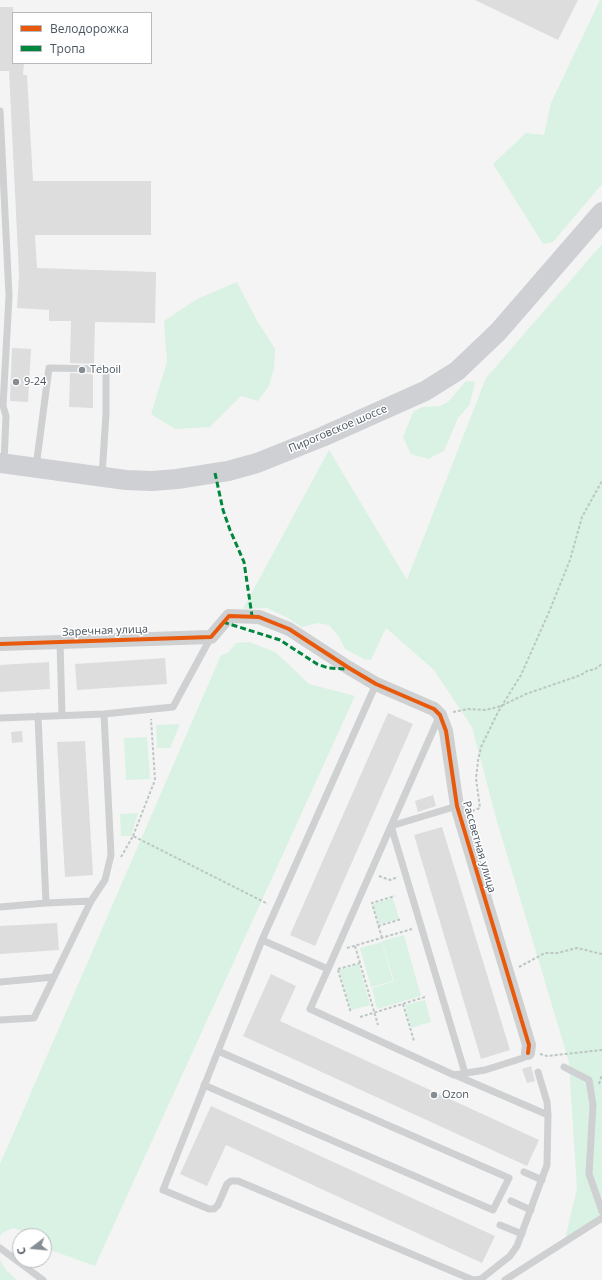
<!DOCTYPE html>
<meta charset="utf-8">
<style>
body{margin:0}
#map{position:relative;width:602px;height:1280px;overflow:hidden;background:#f4f4f4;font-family:"Open Sans",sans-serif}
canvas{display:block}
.legend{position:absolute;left:12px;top:12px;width:140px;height:52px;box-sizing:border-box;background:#fff;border:1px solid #b7bbc0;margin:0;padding:5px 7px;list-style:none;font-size:12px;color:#4a5661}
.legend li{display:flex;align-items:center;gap:8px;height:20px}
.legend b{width:20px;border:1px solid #b7bbc0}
.north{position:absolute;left:12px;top:1228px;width:40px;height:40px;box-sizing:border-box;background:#fff;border:1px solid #b7bbc0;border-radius:50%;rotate:254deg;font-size:11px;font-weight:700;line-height:16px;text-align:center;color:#4a5661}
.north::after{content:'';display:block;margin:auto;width:14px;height:18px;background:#868d94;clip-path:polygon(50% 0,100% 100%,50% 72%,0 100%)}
</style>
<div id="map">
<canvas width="602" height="1280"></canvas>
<ul class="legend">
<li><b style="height:5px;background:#e8590c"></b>Велодорожка</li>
<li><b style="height:5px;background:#00873e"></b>Тропа</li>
</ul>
<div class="north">С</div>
</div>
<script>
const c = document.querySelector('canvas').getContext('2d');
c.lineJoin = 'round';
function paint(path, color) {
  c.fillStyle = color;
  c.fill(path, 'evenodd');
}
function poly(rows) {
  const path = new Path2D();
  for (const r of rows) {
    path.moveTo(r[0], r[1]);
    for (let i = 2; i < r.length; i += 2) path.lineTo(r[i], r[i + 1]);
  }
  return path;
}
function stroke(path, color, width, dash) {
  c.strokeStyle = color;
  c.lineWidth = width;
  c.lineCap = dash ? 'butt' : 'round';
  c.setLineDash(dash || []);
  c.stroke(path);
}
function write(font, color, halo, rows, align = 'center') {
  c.font = font + ' "Open Sans",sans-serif';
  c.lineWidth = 3;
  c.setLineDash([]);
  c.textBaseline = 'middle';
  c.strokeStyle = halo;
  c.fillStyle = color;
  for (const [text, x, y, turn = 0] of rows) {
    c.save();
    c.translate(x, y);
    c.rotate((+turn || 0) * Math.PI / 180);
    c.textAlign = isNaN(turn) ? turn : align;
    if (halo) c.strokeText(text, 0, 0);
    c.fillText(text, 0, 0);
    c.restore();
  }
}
const green = poly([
 [600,0,602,0,602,184,553,242,543,244,493,164,526,133,544,135,551,103],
 [602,244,602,1218,564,1243,577,1189,569,1062,496,818,472,727,434,670,386,628,371,660,364,659,345,649,339,637,329,625,317,623,302,627,288,618,267,608,243,609,329,450,407,580,486,378],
 [237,282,256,319,275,349,274,368,269,386,258,401,241,396,210,427,175,429,151,414,167,362,164,321,197,299],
 [466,381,475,382,470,404,458,418,444,451,428,459,411,454,403,437,413,412,422,407,440,406,448,402],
 [249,642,275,652,300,675,309,684,355,696,95,1266,53,1251,44,1241,44,1236,39,1236,13,1228,2,1233,0,1237,0,1164,221,655,228,653,236,643],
 [180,724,170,748,157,748,156,725],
 [147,737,150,779,126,780,124,738],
 [138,813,131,836,121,836,120,814],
 [393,898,399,919,379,924,373,904],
 [404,935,415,975,394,981,382,941],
 [382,942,393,981,371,987,360,948],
 [359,964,370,1005,351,1010,339,970],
 [415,975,421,996,377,1009,372,988],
 [425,1000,431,1022,411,1028,405,1005],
 [0,1260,6,1270,17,1280,0,1280]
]);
const building = poly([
 [475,0,578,0,558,40],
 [0,7,13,7,13,63,24,63,23,75,27,75,33,181,151,181,151,235,35,235,37,268,156,272,155,323,95,322,94,364,70,363,71,321,49,321,49,310,17,308,19,274,9,71,0,71],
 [12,348,31,349,28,402,10,401],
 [70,373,93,374,93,408,69,407],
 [165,658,167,684,77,690,75,664],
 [49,662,50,689,0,692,0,665],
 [388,713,413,724,315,946,290,935],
 [22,731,23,742,12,743,11,732],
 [85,741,93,875,65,877,57,742],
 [433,795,436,806,418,812,415,801],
 [442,827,510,1050,481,1059,414,835],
 [57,923,59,950,0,954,0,926],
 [271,974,296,986,280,1021,539,1140,527,1166,243,1036],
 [531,1066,535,1081,527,1083,522,1069],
 [211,1106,495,1236,482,1263,226,1145,207,1186,180,1174]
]);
const path = poly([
 [453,712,468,709,486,710,501,706,526,694,581,675,587,671,595,669,602,664],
 [472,811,480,808,476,778,478,761,481,747,498,712,521,675,549,612,570,560,582,517,602,481],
 [133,836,155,780,151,719],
 [121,857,133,836,268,904],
 [379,876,390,880,398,877],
 [378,926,402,919],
 [382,938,372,903,395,896],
 [355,946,378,1025],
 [347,948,412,929],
 [519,967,545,953,557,953,577,948,602,954],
 [338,969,360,963],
 [338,970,351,1013],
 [403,1004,414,1041],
 [360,1017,425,997],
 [540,1054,547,1056,602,1050],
 [599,1084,602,1075]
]);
const service = poly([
 [0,111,9,296,3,406,6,416,4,463],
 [36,467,49,368,106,369,106,414,102,476],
 [60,642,62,715],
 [376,684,262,940,328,969,439,717],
 [38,716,46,903,91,901,105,880,111,855,104,714],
 [0,718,104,714,173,707,211,637],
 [457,806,391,826,465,1073],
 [0,907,46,903],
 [262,940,163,1190,209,1209,214,1209,218,1205,227,1184,231,1181,238,1181,473,1280,481,1279,510,1256,517,1246,547,1165,548,1115,547,1102,538,1072],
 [328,969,310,1009,454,1075,485,1070,523,1058,528,1053],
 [0,982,54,977],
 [0,1020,34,1018,91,901],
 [564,1067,589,1080,593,1105,589,1174,602,1211],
 [455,1075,548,1115],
 [204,1085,493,1210,509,1178,218,1051],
 [524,1172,542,1180],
 [511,1201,531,1210],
 [500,1225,522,1234],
 [0,1248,43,1280],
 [505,1280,602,1218]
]);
const minor = poly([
 [0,644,211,637,229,616,259,617,289,629,349,668,376,684,434,709,440,715,446,731,457,806,529,1045,528,1053]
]);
const secondary = poly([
 [0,463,126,480,152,481,177,479,228,471,257,463,322,437,425,391,457,371,498,332,602,212]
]);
const quiet = poly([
 [215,473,223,510,230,530,244,562,252,616],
 [223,622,280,640,317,664,328,668,345,669]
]);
const cycleway = poly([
 [0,644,211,637,229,616,259,617,289,629,349,668,376,684,434,709,440,715,446,731,457,806,529,1045,528,1053]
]);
const markers = [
 [82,370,4,"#868d94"],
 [16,382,4,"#868d94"],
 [434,1095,4,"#868d94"]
];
const poiNames = [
 ["Teboil",90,370],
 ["9-24",24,382],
 ["Ozon",442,1095]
];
const streetNames = [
 ["Пироговское шоссе",338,429,-23],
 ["Заречная улица",105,631,-2],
 ["Рассветная улица",479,847,74]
];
paint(green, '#d9f2e3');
paint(building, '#ddddde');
stroke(path, '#bcc7c4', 2, [3, 2]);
stroke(service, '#ced0d2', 7);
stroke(minor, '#ced0d2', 14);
stroke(secondary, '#ced0d4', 20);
stroke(quiet, '#00873e', 3, [6, 3]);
stroke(cycleway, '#e8590c', 4);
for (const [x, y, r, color] of markers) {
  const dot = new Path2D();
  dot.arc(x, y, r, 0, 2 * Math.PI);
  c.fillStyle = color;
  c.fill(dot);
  stroke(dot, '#fff', 1.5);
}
write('11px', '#4a5661', '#fff', poiNames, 'left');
write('11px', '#4a5661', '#fff', streetNames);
</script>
